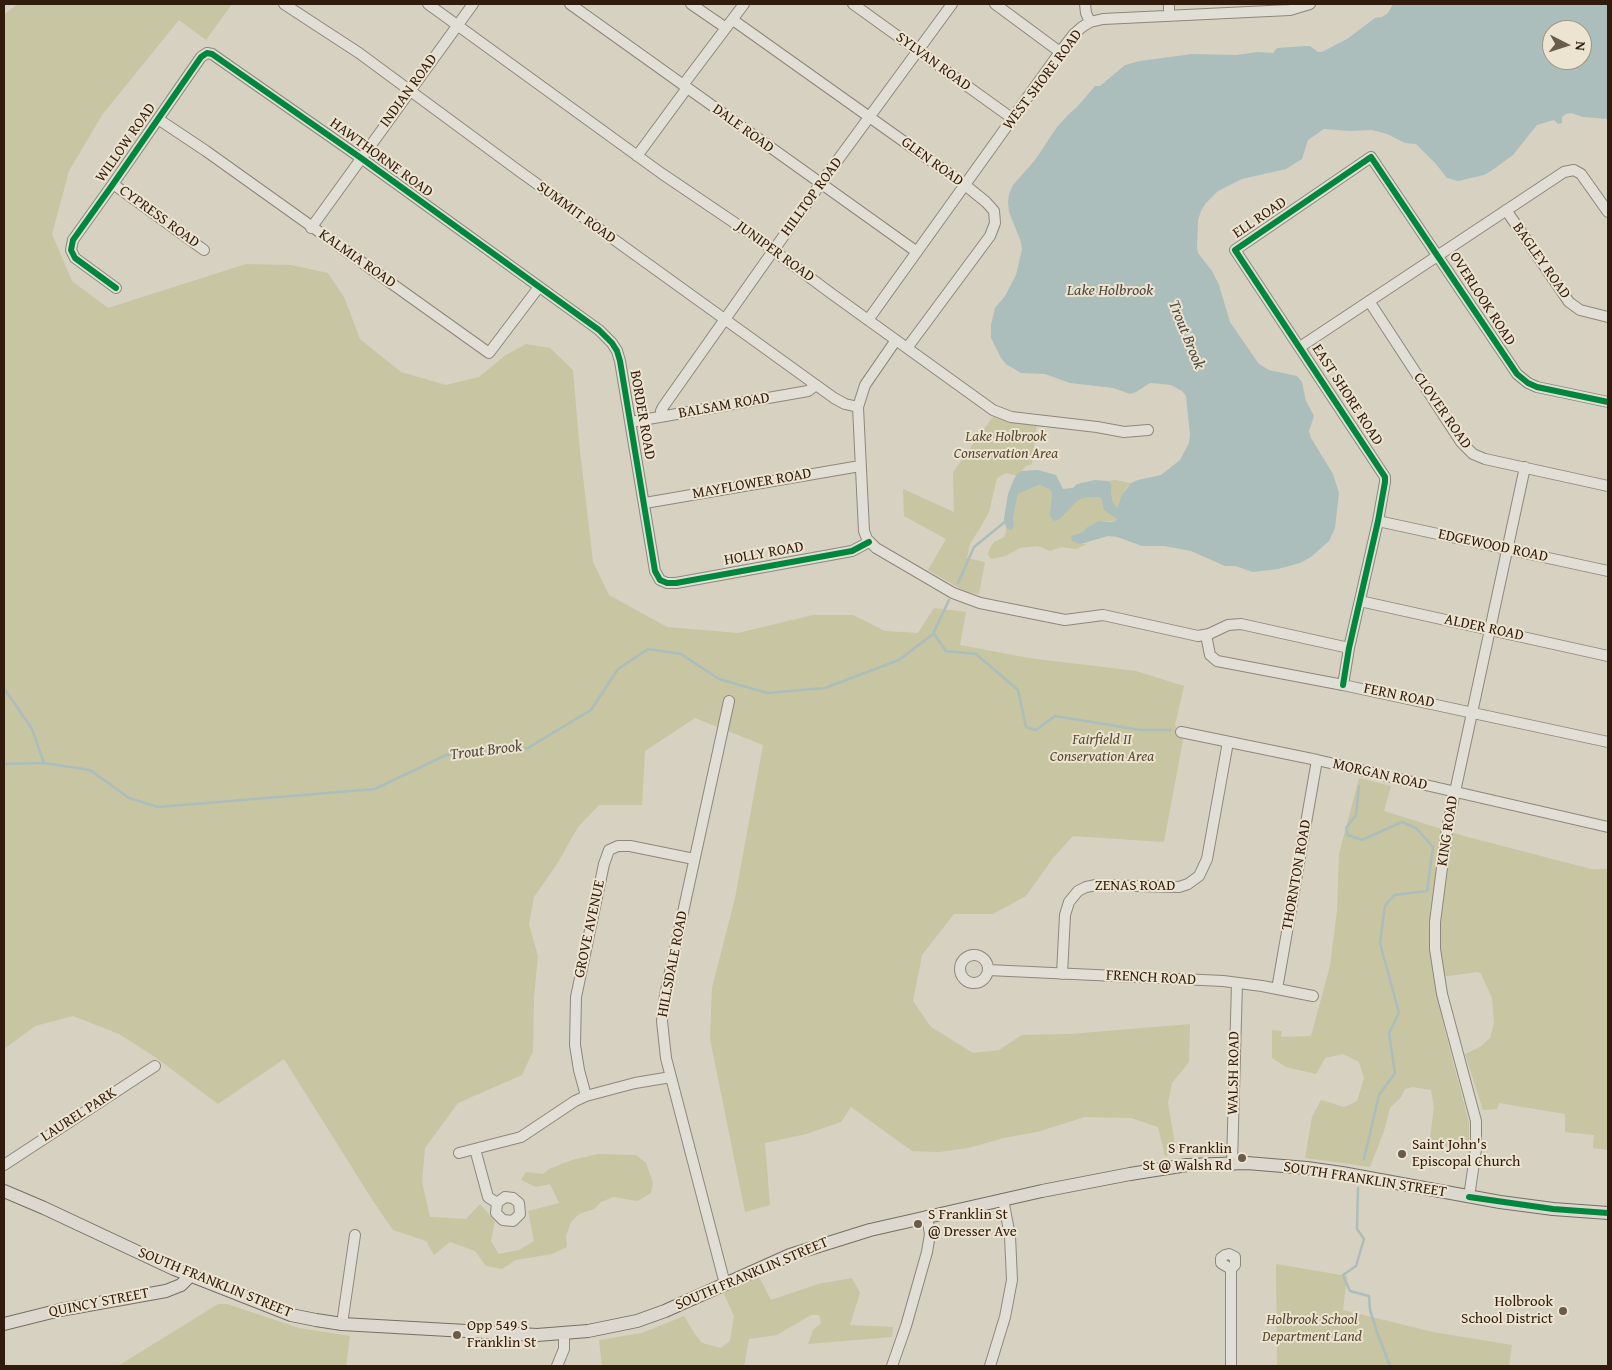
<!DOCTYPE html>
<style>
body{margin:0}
#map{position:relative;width:1612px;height:1370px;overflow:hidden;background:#d7d1c1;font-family:"Gentium Book Plus",serif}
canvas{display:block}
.frame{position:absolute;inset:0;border:5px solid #311b0c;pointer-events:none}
.north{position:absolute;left:1542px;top:20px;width:50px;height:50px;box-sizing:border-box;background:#ece4d0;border:1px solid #a19482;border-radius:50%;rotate:95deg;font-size:14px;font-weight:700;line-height:20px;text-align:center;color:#311b0c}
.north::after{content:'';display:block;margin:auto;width:18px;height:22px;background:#6b5b4b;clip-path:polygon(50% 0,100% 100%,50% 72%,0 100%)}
</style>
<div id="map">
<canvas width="1612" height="1370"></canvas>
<div class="frame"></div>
<div class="north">N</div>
</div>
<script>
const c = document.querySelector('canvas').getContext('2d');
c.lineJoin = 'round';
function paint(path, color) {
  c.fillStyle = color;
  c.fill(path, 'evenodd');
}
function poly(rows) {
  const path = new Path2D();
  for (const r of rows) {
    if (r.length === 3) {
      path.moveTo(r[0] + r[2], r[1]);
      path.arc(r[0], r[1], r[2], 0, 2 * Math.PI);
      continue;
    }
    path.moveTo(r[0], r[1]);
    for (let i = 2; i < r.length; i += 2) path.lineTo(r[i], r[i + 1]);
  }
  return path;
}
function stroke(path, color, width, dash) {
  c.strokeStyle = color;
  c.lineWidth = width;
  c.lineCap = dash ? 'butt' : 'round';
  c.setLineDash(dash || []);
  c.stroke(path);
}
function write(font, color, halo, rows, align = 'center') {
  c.font = font + ' "Gentium Book Plus",serif';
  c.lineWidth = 4;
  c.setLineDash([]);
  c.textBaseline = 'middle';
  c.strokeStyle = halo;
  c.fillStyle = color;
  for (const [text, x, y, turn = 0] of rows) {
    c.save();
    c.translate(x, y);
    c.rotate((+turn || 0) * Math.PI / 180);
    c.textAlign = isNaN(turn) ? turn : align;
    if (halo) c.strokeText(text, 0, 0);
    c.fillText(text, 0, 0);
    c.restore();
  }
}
const green = poly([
 [17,4,232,4,206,40,179,20,102,115,69,171,52,234,72,281,108,308,246,264,291,265,328,273,344,297,360,339,401,372,446,385,479,377,506,355,526,344,550,348,573,370,579,442,593,562,609,595,667,627,738,633,813,615,853,615,885,631,918,633,934,608,966,612,960,645,1029,658,1136,671,1184,686,1175,725,1183,740,1164,842,1073,836,1053,858,1026,896,993,914,954,914,922,955,913,1001,931,1027,973,1053,999,1050,1022,1035,1070,1034,1190,1024,1189,1062,1172,1083,1168,1103,1176,1150,1165,1156,1158,1127,1131,1118,1085,1117,1037,1132,1004,1138,968,1148,939,1152,912,1151,851,1107,841,1122,806,1134,765,1143,770,1205,745,1212,710,1039,712,988,735,898,763,745,695,718,645,751,642,805,599,805,578,827,557,864,534,897,529,924,538,956,534,997,533,1051,522,1075,458,1103,425,1148,422,1182,430,1217,466,1219,480,1204,495,1221,491,1241,499,1254,519,1250,534,1241,528,1211,559,1203,550,1184,536,1187,521,1180,526,1172,543,1174,549,1169,572,1160,598,1154,636,1155,646,1163,653,1183,651,1193,638,1201,613,1197,601,1202,594,1209,579,1214,571,1222,566,1236,567,1247,552,1254,516,1260,502,1269,486,1266,475,1251,450,1242,434,1255,426,1241,393,1230,373,1201,284,1059,218,1104,155,1057,119,1034,73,1016,35,1026,4,1049,4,15],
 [995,414,1037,423,1032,464,1026,466,1017,476,1006,473,997,478,989,512,982,525,970,544,967,558,985,562,979,594,966,592,928,570,946,539,904,516,903,489,954,512,953,472],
 [1115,480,1131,483,1126,488,1117,508,1112,500,1112,491,1108,481],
 [1039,485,1049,489,1052,493,1050,513,1061,518,1076,501,1083,498,1095,497,1101,498,1103,503,1117,519,1116,521,1099,521,1087,527,1083,532,1074,535,1081,544,1087,544,1076,549,1062,547,1050,551,1038,546,1020,548,1006,556,991,559,988,554,990,548,994,542,1004,537,1006,533,1006,527,1008,529,1012,529,1014,525,1013,518,1018,494],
 [1359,778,1391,786,1384,811,1464,836,1591,869,1608,869,1608,1150,1593,1148,1594,1135,1565,1132,1565,1114,1499,1103,1497,1109,1483,1110,1465,1054,1480,1047,1490,1038,1494,1023,1492,998,1481,974,1478,972,1434,978,1444,1027,1469,1123,1469,1148,1429,1146,1434,1107,1431,1090,1413,1087,1405,1089,1401,1097,1390,1108,1384,1131,1370,1167,1305,1158,1312,1117,1321,1100,1344,1107,1357,1101,1364,1078,1359,1062,1343,1054,1325,1058,1316,1074,1286,1067,1272,1058,1272,1030,1282,1031,1281,1037,1311,1036,1330,966,1337,911,1339,854],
 [1276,1264,1347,1276,1343,1310,1433,1332,1512,1345,1509,1366,1277,1366],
 [759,1277,771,1300,818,1284,852,1278,860,1293,850,1325,893,1327,892,1337,808,1344,813,1330,821,1323,819,1315,811,1315,777,1335,749,1339,744,1366,602,1366,599,1340,642,1333,684,1316,695,1334,702,1343,721,1348,730,1341,734,1316,723,1292],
 [218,1304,227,1304,299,1328,350,1336,346,1366,118,1366]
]);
const water = poly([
 [1393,4,1608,4,1608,119,1583,117,1571,113,1566,114,1562,117,1562,123,1558,124,1554,120,1537,125,1513,155,1491,171,1484,175,1458,181,1447,178,1436,164,1416,144,1405,143,1387,134,1372,130,1349,131,1324,129,1308,140,1302,159,1286,169,1242,179,1218,191,1206,203,1201,211,1198,220,1197,248,1198,253,1212,271,1219,285,1230,322,1259,364,1269,370,1297,376,1302,382,1306,401,1314,416,1309,431,1311,438,1333,474,1339,493,1335,528,1329,541,1311,557,1300,563,1278,569,1253,572,1235,566,1225,566,1191,551,1164,546,1142,546,1117,537,1108,536,1081,544,1072,541,1071,537,1074,535,1083,532,1087,527,1099,521,1111,522,1116,521,1117,519,1104,510,1101,498,1095,497,1083,498,1077,501,1061,518,1055,521,1051,518,1050,513,1052,493,1049,489,1039,485,1018,494,1013,518,1014,525,1012,530,1008,529,1006,527,1004,519,1008,494,1014,479,1017,474,1022,471,1038,470,1056,475,1063,489,1073,488,1077,484,1095,480,1108,481,1111,484,1112,500,1117,508,1122,495,1131,483,1138,480,1161,475,1180,460,1189,443,1190,435,1186,396,1182,391,1171,385,1150,383,1136,392,1130,394,1113,388,1070,383,1045,374,1021,373,1006,364,1001,358,991,338,991,325,995,308,1005,296,1016,275,1022,249,1021,242,1009,212,1008,202,1009,194,1013,185,1035,160,1057,127,1070,113,1077,107,1095,86,1100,86,1125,65,1140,61,1192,54,1236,55,1258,52,1273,53,1277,48,1305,46,1310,46,1318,52,1322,52,1347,39,1375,18,1382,17,1388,13],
 [1552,30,1582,30,1582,60,1552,60]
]);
const stream = poly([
 [958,583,974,547,1006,521],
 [934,634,946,651,976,654,1018,690,1026,727,1036,730,1055,716,1140,730,1171,730],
 [4,690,6,691,32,729,44,763,90,770,129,798,158,807,375,789,446,755,528,748,591,710,618,669,648,649,681,654,719,679,767,693,825,688,899,660,933,634,949,600],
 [4,764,44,763],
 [1359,786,1356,815,1346,828,1348,835,1362,840,1402,822,1416,828,1433,847,1427,891,1394,895,1385,906,1380,943,1399,1013,1389,1033,1395,1073,1379,1095,1364,1159],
 [1358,1188,1357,1229,1364,1239,1356,1266,1343,1275,1350,1291,1369,1296,1370,1310,1377,1332,1390,1366]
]);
const minor = poly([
 [284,4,359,53,519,171,834,398,845,404,858,407],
 [428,4,661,173,754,236,832,294,993,410,1011,417,1097,427,1124,432,1148,430],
 [570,4,917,252],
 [691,4,726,28],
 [853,4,1013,119],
 [995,4,1060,52],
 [1085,4,1086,13,1090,22],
 [1169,4,1169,16],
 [733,20,965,185,986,202,994,211,995,223,990,236,907,348],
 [683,85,744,4],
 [158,119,206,151,489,353,539,287],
 [637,156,687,88],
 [113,184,204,250],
 [1506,210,1569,302,1580,310,1608,317],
 [311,228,473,4],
 [116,288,75,258,71,250,73,240,113,184,201,57,207,53,212,54,361,158,599,330,612,343,617,351,620,361,655,571,660,580,667,583,676,583,852,551,869,542],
 [1369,301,1461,442,1473,454,1485,459,1608,486],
 [868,320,1060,52,1074,34,1082,27,1090,22,1103,19,1290,10,1310,4],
 [896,340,865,385,858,407,864,531,867,539,876,548,953,593,980,603,1065,620,1103,615,1198,636,1209,634,1228,625,1241,624,1349,648],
 [1300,347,1564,172,1574,170,1581,174,1608,212],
 [661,417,661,411,663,407,821,183,952,4],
 [631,422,808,391,816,385],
 [645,503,860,466],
 [1378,521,1608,571],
 [1360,601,1608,656],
 [1206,635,1210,655,1217,661,1343,685,1608,742],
 [1343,685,1349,648,1378,521,1385,482,1385,477,1235,250,1371,157,1517,374,1528,383,1537,387,1608,402],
 [1181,732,1317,760,1608,827],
 [974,969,14],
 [988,970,1223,981,1262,986,1313,996],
 [1062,974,1065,915,1069,902,1078,891,1086,887,1096,885,1179,887,1188,884,1199,876,1207,859,1228,742],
 [1277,989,1317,760],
 [586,1096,579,1070,575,1045,576,997,604,864,609,850,618,846,630,846,694,859],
 [475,1149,488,1197,497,1203,505,1197,513,1198,519,1203,520,1214,513,1221,503,1220,496,1213,497,1203],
 [459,1153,521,1137,575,1101,586,1096,635,1083,671,1077],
 [1232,1163,1237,983],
 [4,1165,155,1066],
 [1469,1197,1476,1149,1476,1121,1442,994,1435,949,1435,922,1447,829,1525,467],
 [1231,1269,1221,1263,1221,1258,1225,1255,1229,1254,1235,1257,1235,1265,1231,1269,1231,1366],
 [725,1284,666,1058,662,1021,665,995,729,701],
 [342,1324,355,1235],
 [557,1366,564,1349,564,1334],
 [892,1366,906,1326,927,1252,930,1234,927,1216],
 [990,1366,1005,1317,1012,1280,1010,1236,1003,1199]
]);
const major = poly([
 [4,1191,44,1208,174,1269,291,1315,316,1320,342,1324,537,1335,588,1331,637,1321,665,1311,790,1255,870,1230,1042,1191,1130,1174,1187,1165,1247,1163,1307,1168,1342,1173,1500,1202,1553,1209,1608,1213],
 [4,1324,60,1310,166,1291,181,1285,190,1276]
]);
const cycleway = poly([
 [116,288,75,258,71,250,73,240,113,184,201,57,207,53,212,54,361,158,599,330,612,343,617,351,620,361,655,571,660,580,667,583,676,583,852,551,869,542],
 [1343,685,1349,648,1378,521,1385,482,1385,477,1235,250,1371,157,1517,374,1528,383,1537,387,1608,402],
 [1469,1197,1553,1209,1608,1213]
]);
const markers = [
 [1402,1154,5,"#6b5b4b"],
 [1242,1158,5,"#6b5b4b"],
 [918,1224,5,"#6b5b4b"],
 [1563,1311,5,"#6b5b4b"],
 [457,1335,5,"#6b5b4b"]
];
const streetNames = [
 ["SYLVAN ROAD",933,62,36],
 ["WEST SHORE ROAD",1043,80,-53],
 ["INDIAN ROAD",409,91,-54],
 ["DALE ROAD",743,129,36],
 ["WILLOW ROAD",126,143,-55],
 ["HAWTHORNE ROAD",381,158,36],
 ["GLEN ROAD",932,162,36],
 ["HILLTOP ROAD",812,197,-54],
 ["SUMMIT ROAD",576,213,36],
 ["CYPRESS ROAD",159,217,36],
 ["ELL ROAD",1260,218,-34],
 ["JUNIPER ROAD",775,252,36],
 ["KALMIA ROAD",357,259,35],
 ["BAGLEY ROAD",1541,261,55],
 ["OVERLOOK ROAD",1482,299,57],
 ["EAST SHORE ROAD",1347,395,57],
 ["BALSAM ROAD",724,406,-10],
 ["CLOVER ROAD",1442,411,55],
 ["BORDER ROAD",642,415,80],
 ["MAYFLOWER ROAD",752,484,-10],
 ["EDGEWOOD ROAD",1493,546,12],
 ["HOLLY ROAD",764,554,-10],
 ["ALDER ROAD",1484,628,12],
 ["FERN ROAD",1399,696,12],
 ["MORGAN ROAD",1380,775,13],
 ["KING ROAD",1448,831,-81],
 ["THORNTON ROAD",1297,875,-80],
 ["ZENAS ROAD",1135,886],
 ["GROVE AVENUE",590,929,-78],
 ["HILLSDALE ROAD",673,964,-79],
 ["FRENCH ROAD",1151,978,3],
 ["WALSH ROAD",1234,1073,-89],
 ["LAUREL PARK",79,1115,-33],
 ["SOUTH FRANKLIN STREET",1365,1180,9],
 ["SOUTH FRANKLIN STREET",752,1274,-23],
 ["SOUTH FRANKLIN STREET",215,1283,22],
 ["QUINCY STREET",99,1303,-11]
];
const parkNames = [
 ["Lake Holbrook",1006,437],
 ["Conservation Area",1006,454],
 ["Fairfield II",1102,740],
 ["Conservation Area",1102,757],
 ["Holbrook School",1312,1320],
 ["Department Land",1312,1337]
];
const poiNames = [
 ["Saint John's",1412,1145],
 ["Episcopal Church",1412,1162],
 ["S Franklin",1232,1149,"right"],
 ["St @ Walsh Rd",1232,1166,"right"],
 ["S Franklin St",928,1215],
 ["@ Dresser Ave",928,1232],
 ["Holbrook",1553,1302,"right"],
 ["School District",1553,1319,"right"],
 ["Opp 549 S",467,1326],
 ["Franklin St",467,1343]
];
const waterNames = [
 ["Lake Holbrook",1110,291],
 ["Trout Brook",1186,335,68],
 ["Trout Brook",486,751,-7]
];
paint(green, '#c7c5a2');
paint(water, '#abbebb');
stroke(stream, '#abbebb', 2.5);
stroke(minor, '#8d877c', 12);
stroke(major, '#756e64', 14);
stroke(minor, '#e1ded5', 10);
stroke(major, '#dcd8cf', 12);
stroke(cycleway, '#00873e', 6);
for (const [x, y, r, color] of markers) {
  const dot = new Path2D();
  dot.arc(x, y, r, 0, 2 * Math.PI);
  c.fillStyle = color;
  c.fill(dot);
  stroke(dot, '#ece4d0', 2);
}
write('15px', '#311b0c', '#ece4d0', streetNames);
write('italic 15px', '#5a4b32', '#ece4d0', parkNames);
write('15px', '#311b0c', '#ece4d0', poiNames, 'left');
write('italic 16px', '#504a40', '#ece4d0', waterNames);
</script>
